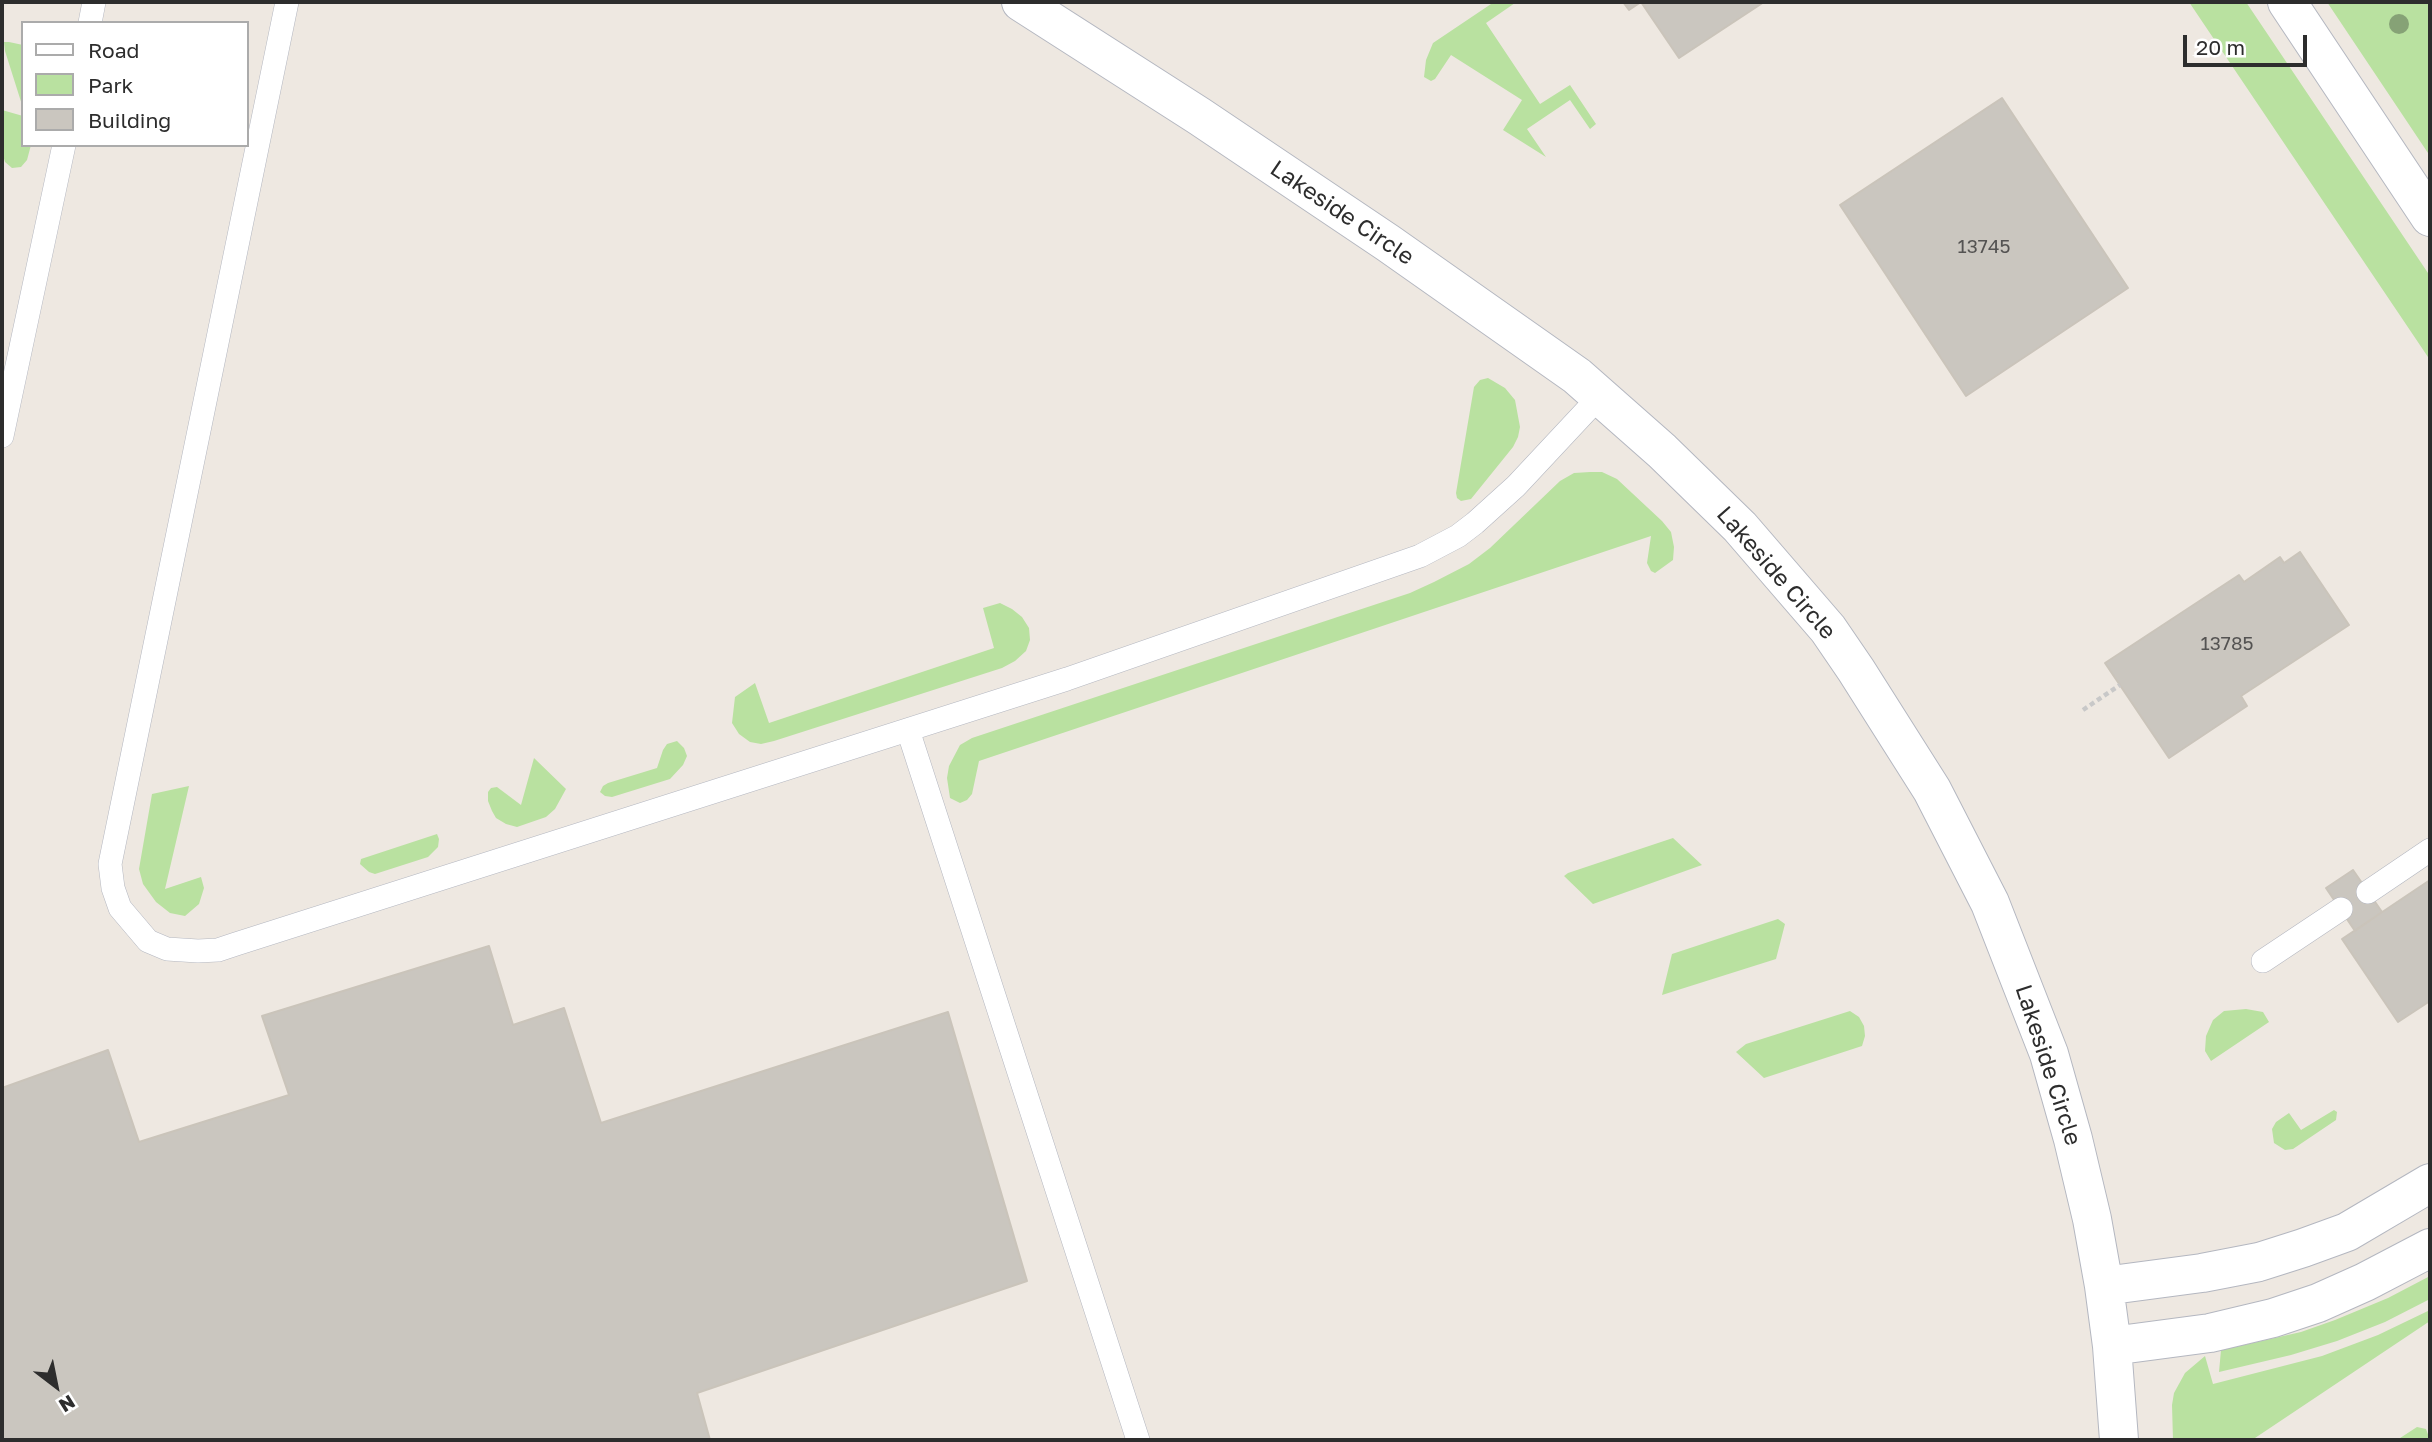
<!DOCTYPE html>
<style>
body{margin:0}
#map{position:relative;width:2432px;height:1442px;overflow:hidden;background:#eee8e1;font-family:"Golos Text",sans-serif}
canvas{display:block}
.frame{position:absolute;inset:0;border:4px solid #2d2d2d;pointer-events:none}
.legend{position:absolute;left:21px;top:21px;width:228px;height:126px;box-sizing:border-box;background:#fff;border:2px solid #ababab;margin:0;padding:9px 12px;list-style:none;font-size:21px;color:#2d2d2d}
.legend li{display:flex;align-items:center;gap:14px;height:35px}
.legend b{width:35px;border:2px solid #ababab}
.north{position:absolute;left:21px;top:1351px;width:70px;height:70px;-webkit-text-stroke:5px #fff;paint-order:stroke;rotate:148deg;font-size:19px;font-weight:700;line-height:28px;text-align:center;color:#2d2d2d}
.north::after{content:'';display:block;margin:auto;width:24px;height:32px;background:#2d2d2d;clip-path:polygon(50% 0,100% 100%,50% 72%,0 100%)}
.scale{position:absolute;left:2183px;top:35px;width:124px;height:32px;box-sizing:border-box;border:4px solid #2d2d2d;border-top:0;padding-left:9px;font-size:21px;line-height:24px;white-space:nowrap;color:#2d2d2d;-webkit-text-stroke:5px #fff;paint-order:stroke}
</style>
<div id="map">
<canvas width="2432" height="1442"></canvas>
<div class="frame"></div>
<ul class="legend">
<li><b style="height:9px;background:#fff"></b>Road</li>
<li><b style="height:19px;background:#b9e1a0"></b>Park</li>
<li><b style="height:19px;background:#cac6bf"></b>Building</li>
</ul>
<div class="north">N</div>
<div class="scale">20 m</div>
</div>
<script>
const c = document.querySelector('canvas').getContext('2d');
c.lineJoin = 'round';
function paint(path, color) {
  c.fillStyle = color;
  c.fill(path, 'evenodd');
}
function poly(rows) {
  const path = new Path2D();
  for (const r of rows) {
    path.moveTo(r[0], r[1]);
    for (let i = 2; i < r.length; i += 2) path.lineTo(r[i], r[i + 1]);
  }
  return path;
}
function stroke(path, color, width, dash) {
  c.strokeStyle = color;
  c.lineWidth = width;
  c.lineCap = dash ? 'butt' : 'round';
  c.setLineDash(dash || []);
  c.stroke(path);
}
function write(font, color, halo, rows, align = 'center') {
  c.font = font + ' "Golos Text",sans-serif';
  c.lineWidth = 5;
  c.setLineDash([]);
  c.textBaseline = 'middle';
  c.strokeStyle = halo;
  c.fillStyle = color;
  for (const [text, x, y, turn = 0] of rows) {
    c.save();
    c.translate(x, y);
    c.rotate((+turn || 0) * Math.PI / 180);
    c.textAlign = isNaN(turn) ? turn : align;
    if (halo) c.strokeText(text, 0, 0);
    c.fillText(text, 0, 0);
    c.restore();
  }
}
const green = poly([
 [1494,2,1515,3,1486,23,1540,104,1570,85,1596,124,1590,129,1570,100,1527,129,1546,157,1503,130,1522,100,1451,55,1435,79,1431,81,1424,77,1426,60,1433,43],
 [2189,2,2246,2,2430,276,2430,360],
 [2327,2,2430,2,2430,156],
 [9,42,23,45,23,108,5,51,4,42],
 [2,110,23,116,23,145,31,145,27,160,21,167,12,168,5,162,2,152],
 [1488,378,1505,388,1515,400,1520,427,1518,437,1513,447,1471,499,1461,501,1457,498,1456,493,1474,387,1480,380],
 [1590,472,1602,472,1617,479,1662,521,1671,532,1674,547,1673,560,1655,573,1651,571,1647,563,1651,536,979,761,972,794,967,800,960,803,950,798,947,778,949,766,960,745,972,738,1410,593,1434,582,1469,564,1490,548,1560,481,1574,473],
 [1000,603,1012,609,1022,617,1029,628,1030,640,1026,651,1015,661,1002,668,774,741,761,744,750,742,739,734,732,723,735,697,755,683,769,723,994,648,983,608],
 [677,741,684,748,687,756,683,765,670,779,612,797,605,796,600,792,603,786,608,783,657,768,663,750,667,744],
 [534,758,566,789,555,809,546,817,517,827,506,824,496,818,492,811,488,801,488,792,491,788,497,787,521,805],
 [189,786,165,889,201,877,204,888,199,904,185,916,170,913,156,902,143,884,139,869,152,794],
 [437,834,439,839,438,847,428,857,375,874,369,872,360,864,361,859],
 [1673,838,1702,865,1593,904,1564,876,1568,873],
 [1778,919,1785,924,1776,959,1662,995,1672,954],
 [2246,1009,2263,1012,2269,1022,2211,1061,2205,1051,2206,1036,2213,1020,2224,1011],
 [1850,1011,1859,1017,1864,1026,1865,1036,1862,1046,1764,1078,1736,1052,1746,1044],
 [2334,1110,2337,1112,2336,1120,2293,1149,2285,1150,2274,1143,2272,1129,2276,1122,2289,1113,2301,1130],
 [2430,1276,2430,1299,2385,1322,2337,1341,2291,1355,2219,1372,2221,1350,2301,1332,2335,1320,2388,1298],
 [2430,1310,2430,1321,2252,1440,2173,1440,2172,1405,2174,1393,2185,1373,2205,1356,2213,1384,2322,1356,2378,1335],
 [2417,1427,2426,1429,2430,1440,2397,1440]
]);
const building = poly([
 [1623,2,1641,2,1629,10,1623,2],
 [1641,2,1764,2,1679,58,1641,2],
 [2002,98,2128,288,1966,396,1840,205,2002,98],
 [2300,552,2349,625,2241,696,2247,706,2169,758,2105,663,2239,575,2244,582,2280,557,2284,563,2300,552],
 [2353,870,2382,912,2355,931,2326,888,2353,870],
 [2430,880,2430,1001,2398,1022,2342,939,2430,880],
 [489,946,513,1025,564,1008,601,1123,948,1012,1027,1281,697,1393,710,1440,2,1440,2,1088,108,1050,139,1142,289,1095,262,1016,489,946]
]);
const path = poly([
 [2083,710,2120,685]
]);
const service = poly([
 [287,2,110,864,113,888,120,908,148,941,167,949,198,951,218,950,236,944,1067,679,1420,556,1458,536,1475,523,1516,486,1601,395],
 [90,23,94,2],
 [2,436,64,145],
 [908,730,1138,1440],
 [2368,892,2430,850],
 [2263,961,2341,909]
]);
const minor = poly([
 [1021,2,1199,116,1388,243,1577,376,1662,451,1740,527,1828,629,1856,670,1932,790,1990,903,2049,1054,2073,1139,2092,1219,2104,1286,2112,1346,2119,1440],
 [2104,1286,2202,1273,2259,1262,2303,1248,2347,1232,2430,1183],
 [2112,1346,2210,1333,2273,1318,2318,1303,2365,1282,2430,1248]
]);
const secondary = poly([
 [2287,2,2430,217]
]);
const trees = [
 [2399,24]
];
const numberNames = [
 ["13745",1984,247],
 ["13785",2227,644]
];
const streetNames = [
 ["Lakeside Circle",1342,213,34],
 ["Lakeside Circle",1776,573,49],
 ["Lakeside Circle",2048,1065,72]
];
paint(green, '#b9e1a0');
paint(building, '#cac6bf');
stroke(building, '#cac4ba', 2);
stroke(service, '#b4b7c0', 24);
stroke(minor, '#b4b7c0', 40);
stroke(secondary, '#b4b7c0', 40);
stroke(path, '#c8c8c8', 4.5, [5, 3.5]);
stroke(service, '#fff', 23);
stroke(minor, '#fff', 38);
stroke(secondary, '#fff', 38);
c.fillStyle = '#86a276';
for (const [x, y] of trees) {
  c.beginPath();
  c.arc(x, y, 10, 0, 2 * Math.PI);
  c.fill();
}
write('19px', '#545352', null, numberNames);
write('23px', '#2d2d2d', '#fff', streetNames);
</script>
